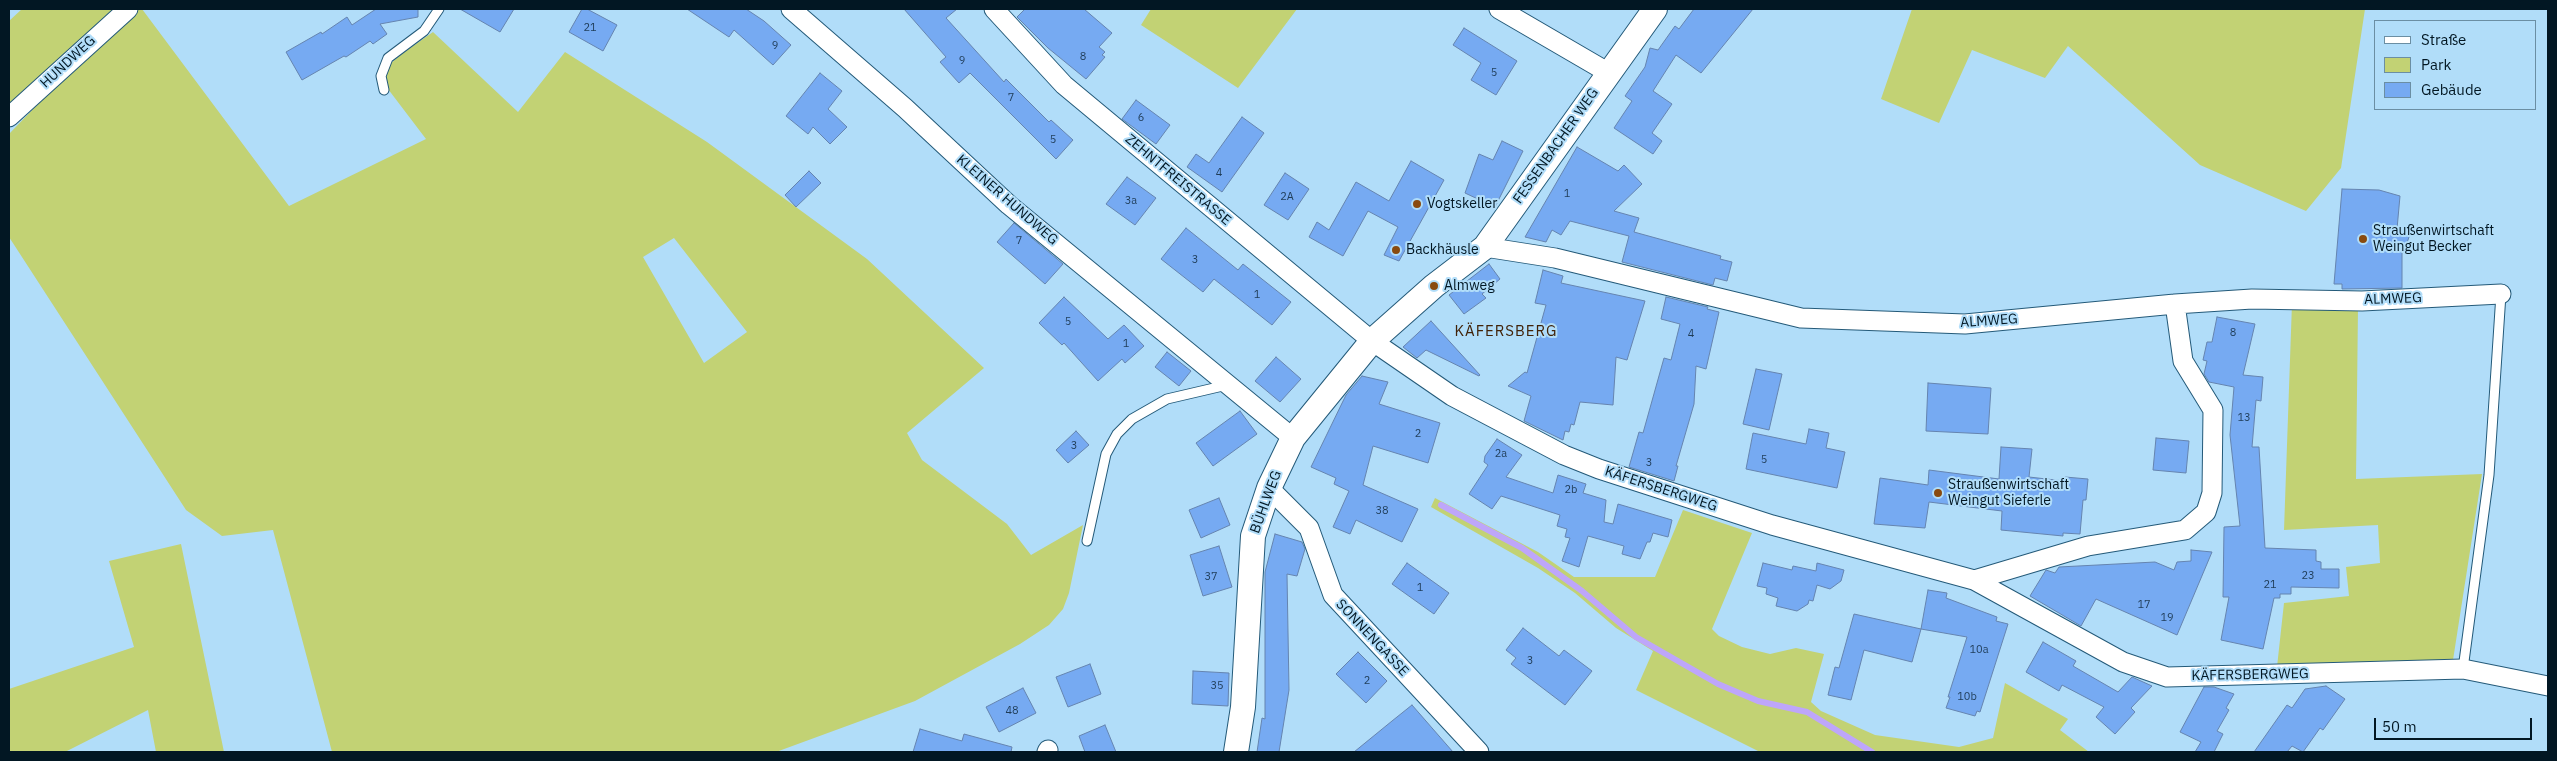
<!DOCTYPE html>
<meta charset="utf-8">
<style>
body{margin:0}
#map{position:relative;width:2557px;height:761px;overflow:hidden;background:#b1ddf9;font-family:"IBM Plex Sans",sans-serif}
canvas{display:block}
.frame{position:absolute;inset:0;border:10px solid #021723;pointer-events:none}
.legend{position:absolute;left:2374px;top:20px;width:162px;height:90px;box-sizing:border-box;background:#b1ddf9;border:1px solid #6b8ea3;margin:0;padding:6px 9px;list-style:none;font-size:15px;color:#021723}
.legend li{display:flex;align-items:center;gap:10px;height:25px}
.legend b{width:25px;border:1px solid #6b8ea3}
.scale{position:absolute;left:2374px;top:718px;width:158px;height:22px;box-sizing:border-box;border:2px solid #021723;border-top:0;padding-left:6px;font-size:15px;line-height:18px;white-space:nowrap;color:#021723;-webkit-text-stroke:4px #b1ddf9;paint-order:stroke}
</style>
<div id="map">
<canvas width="2557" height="761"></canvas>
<div class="frame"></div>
<ul class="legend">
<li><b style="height:6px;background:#fff"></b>Straße</li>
<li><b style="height:14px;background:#c2d274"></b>Park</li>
<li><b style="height:14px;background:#76aaf2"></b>Gebäude</li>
</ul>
<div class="scale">50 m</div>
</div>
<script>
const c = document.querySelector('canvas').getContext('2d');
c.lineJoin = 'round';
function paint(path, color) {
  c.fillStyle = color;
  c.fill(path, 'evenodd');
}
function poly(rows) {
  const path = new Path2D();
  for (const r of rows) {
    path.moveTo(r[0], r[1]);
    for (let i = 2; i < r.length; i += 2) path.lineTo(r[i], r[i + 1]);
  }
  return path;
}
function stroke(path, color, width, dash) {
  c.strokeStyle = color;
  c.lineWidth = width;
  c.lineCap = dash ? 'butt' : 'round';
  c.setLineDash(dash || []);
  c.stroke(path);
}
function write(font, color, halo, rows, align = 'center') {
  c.font = font + ' "IBM Plex Sans",sans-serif';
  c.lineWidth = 4;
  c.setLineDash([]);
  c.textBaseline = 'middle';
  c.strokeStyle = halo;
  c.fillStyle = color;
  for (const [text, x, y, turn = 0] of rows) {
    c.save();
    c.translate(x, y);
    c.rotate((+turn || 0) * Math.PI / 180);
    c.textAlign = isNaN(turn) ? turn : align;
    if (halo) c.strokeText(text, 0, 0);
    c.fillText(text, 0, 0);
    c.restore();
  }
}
const green = poly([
 [22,9,120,9,9,111,9,21],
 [136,9,142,9,289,206,426,139,388,89,385,72,391,63,403,53,433,32,518,112,565,52,707,142,867,259,984,368,907,433,922,460,1007,524,1031,555,1083,525,1069,593,1063,609,1049,625,1020,644,915,701,776,752,332,752,273,530,222,536,186,510,9,237,9,134,90,50],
 [674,238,747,332,704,363,643,257],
 [1151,9,1297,9,1238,88,1141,25],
 [1912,9,2365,9,2341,168,2306,211,2200,165,2068,46,2045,78,1972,50,1939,123,1881,99],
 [2292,303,2358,308,2356,479,2482,474,2453,660,2277,667,2284,603,2349,596,2346,567,2380,563,2378,525,2284,530],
 [1435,498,1538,552,1574,577,1655,577,1683,510,1752,533,1712,629,1719,636,1742,647,1770,654,1796,648,1824,654,1811,702,1821,711,1875,735,1959,747,1993,738,2005,683,2068,719,2060,730,2089,752,1760,752,1636,690,1653,651,1616,628,1575,593,1538,568,1431,507],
 [181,544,224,752,156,752,148,710,65,752,9,752,9,689,134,647,109,561]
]);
const stream = poly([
 [1441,505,1522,548,1582,591,1636,637,1718,684,1758,701,1807,712,1872,752]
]);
const building = poly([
 [376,9,418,9,418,17,380,24,387,34,373,44,370,41,346,57,344,56,302,80,286,52,321,32,322,34,347,17,352,25,376,9],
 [460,9,514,9,500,32,460,9],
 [582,9,587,9,617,25,603,51,569,32,582,9],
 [687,9,746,9,764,21,791,45,773,65,734,30,729,37,687,9],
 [904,9,957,9,946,18,1004,82,1006,79,1049,122,1051,120,1073,140,1056,159,970,73,959,83,940,62,946,57,904,9],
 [1025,9,1084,9,1112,33,1099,47,1105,52,1102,55,1105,57,1086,79,1048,48,1017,17,1025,9],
 [1694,9,1753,9,1701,73,1676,55,1653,91,1672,104,1652,133,1662,141,1653,154,1614,128,1632,101,1625,96,1645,67,1650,48,1658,50,1675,26,1679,29,1694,9],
 [1464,28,1517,61,1496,95,1471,80,1481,63,1453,45,1464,28],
 [820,73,842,91,828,109,847,127,830,144,813,127,808,134,786,116,820,73],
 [1136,100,1170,125,1156,144,1122,119,1136,100],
 [1242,117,1264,133,1222,192,1187,167,1196,154,1209,163,1242,117],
 [1502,141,1523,151,1495,207,1465,193,1479,154,1493,160,1502,141],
 [1577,147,1618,171,1624,165,1642,184,1614,211,1639,218,1634,232,1721,256,1720,259,1732,262,1727,281,1715,278,1713,285,1622,262,1629,236,1570,221,1561,235,1552,230,1546,242,1525,237,1577,147],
 [1411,161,1444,180,1399,261,1384,255,1398,227,1368,211,1343,256,1309,237,1317,222,1329,230,1356,182,1389,201,1411,161],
 [809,171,821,183,796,207,785,195,809,171],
 [1285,173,1309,189,1288,220,1264,205,1285,173],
 [1127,177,1156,198,1135,225,1106,204,1127,177],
 [2342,189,2379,190,2400,196,2397,229,2410,234,2404,252,2402,251,2402,288,2342,289,2342,284,2334,284,2342,189],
 [1014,223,1063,264,1045,284,997,242,1014,223],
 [1186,228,1238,270,1243,264,1291,302,1272,325,1214,279,1203,292,1161,259,1186,228],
 [1489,264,1500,279,1482,294,1486,298,1464,314,1449,295,1489,264],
 [1543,270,1563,276,1561,283,1645,301,1627,360,1616,357,1613,405,1580,402,1574,425,1571,424,1569,432,1565,431,1563,440,1524,421,1531,396,1508,386,1525,372,1527,373,1546,305,1535,303,1543,270],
 [1064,297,1108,339,1124,325,1144,346,1125,363,1122,359,1098,381,1064,343,1062,345,1039,323,1064,297],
 [1666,297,1708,307,1707,309,1719,312,1706,369,1696,366,1694,404,1676,466,1678,466,1674,481,1629,467,1639,432,1643,433,1664,358,1671,360,1680,324,1661,319,1666,297],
 [2217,317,2255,324,2243,375,2263,377,2261,401,2256,400,2252,447,2259,447,2265,548,2316,550,2316,561,2321,562,2321,569,2339,569,2339,588,2291,587,2291,594,2280,594,2280,598,2274,598,2263,649,2221,640,2229,597,2223,597,2224,527,2240,526,2230,435,2234,387,2209,382,2204,374,2207,361,2203,360,2207,342,2212,342,2217,317],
 [1431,321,1480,375,1479,376,1426,350,1417,358,1403,347,1431,321],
 [1167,352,1191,371,1179,386,1155,367,1167,352],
 [1276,357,1301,379,1280,402,1255,381,1276,357],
 [1756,369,1782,374,1769,430,1743,424,1756,369],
 [1362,376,1388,382,1379,404,1440,423,1428,463,1373,446,1363,485,1418,509,1402,542,1356,520,1350,534,1333,527,1349,491,1334,484,1336,478,1311,467,1346,395,1362,376],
 [1928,383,1991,388,1988,434,1926,431,1928,383],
 [1240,411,1257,434,1213,466,1196,443,1240,411],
 [1809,429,1829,433,1826,448,1845,452,1837,488,1746,469,1753,433,1806,444,1809,429],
 [1076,431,1089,445,1068,463,1056,450,1076,431],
 [2156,438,2189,441,2186,473,2153,470,2156,438],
 [1497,439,1522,455,1506,477,1553,493,1558,475,1586,484,1583,493,1606,500,1604,522,1613,524,1618,504,1672,520,1668,537,1653,533,1650,542,1647,542,1640,559,1622,554,1624,546,1588,536,1579,567,1562,561,1570,538,1565,537,1567,529,1557,526,1560,515,1501,496,1492,509,1469,494,1488,465,1484,462,1485,456,1497,439],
 [2001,447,2032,449,2029,477,2064,481,2065,477,2088,479,2086,500,2083,500,2080,534,2063,533,2063,536,2001,530,2002,511,1929,502,1925,528,1874,524,1880,478,1928,485,1929,470,1999,479,2001,447],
 [1219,498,1230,525,1201,538,1189,510,1219,498],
 [1275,534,1302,542,1305,549,1297,576,1287,574,1289,690,1279,752,1257,752,1262,718,1265,719,1265,572,1275,534],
 [1219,546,1232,587,1203,596,1190,555,1219,546],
 [2191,550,2212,552,2177,635,2096,599,2081,626,2030,596,2046,570,2055,573,2059,567,2155,562,2174,570,2177,562,2191,561,2191,550],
 [1407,563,1449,593,1434,614,1392,584,1407,563],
 [1763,563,1792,570,1793,566,1816,571,1817,563,1844,570,1841,581,1830,589,1817,585,1813,601,1809,600,1808,604,1797,611,1776,606,1778,598,1766,594,1767,588,1757,586,1763,563],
 [1928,590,1947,593,1946,598,1997,617,1996,621,2008,624,1980,712,1977,711,1975,716,1946,708,1950,697,1948,697,1967,637,1921,629,1912,662,1864,650,1851,700,1828,695,1835,667,1839,668,1854,614,1921,629,1928,590],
 [1523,628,1559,656,1564,650,1592,671,1565,705,1511,664,1516,658,1506,650,1523,628],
 [2043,642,2076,661,2073,666,2118,692,2132,677,2152,686,2131,708,2135,712,2115,734,2096,717,2104,707,2062,685,2059,691,2026,672,2043,642],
 [1358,652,1387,681,1366,703,1336,674,1358,652],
 [1090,664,1101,694,1068,707,1056,677,1090,664],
 [1193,671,1229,673,1228,706,1192,704,1193,671],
 [2326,686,2345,699,2323,730,2320,728,2303,752,2292,746,2287,752,2254,752,2287,705,2292,708,2305,689,2326,686],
 [2204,687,2214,687,2234,694,2226,708,2229,710,2217,731,2223,734,2214,752,2195,752,2201,742,2180,732,2204,687],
 [1023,688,1036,713,999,732,986,707,1023,688],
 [1412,705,1453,752,1354,752,1392,721,1412,705],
 [1105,725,1116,752,1085,752,1079,736,1105,725],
 [920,729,962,741,964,734,1012,747,1011,752,913,752,920,729]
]);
const service = poly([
 [384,90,381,76,388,58,424,31,439,9],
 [1087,541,1106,454,1117,434,1132,419,1167,399,1227,385],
 [2463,669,2489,475,2501,294]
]);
const minor = poly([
 [791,9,905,108,1009,205,1293,438],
 [994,9,1064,85,1372,341,1452,396,1564,455,1599,469,1772,525,1974,580,2123,662,2167,677,2463,669,2548,686],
 [1499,9,1609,73],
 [9,117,128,9],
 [1485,247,1555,258,1801,318,1965,324,2175,304,2252,299,2362,301,2501,294],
 [1269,488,1309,528,1333,595,1479,752],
 [1974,580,2088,546,2185,530,2206,512,2212,493,2213,410,2183,361,2175,304],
 [1047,752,1048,750]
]);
const tertiary = poly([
 [1236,752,1243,707,1253,536,1269,488,1293,438,1372,341,1434,286,1485,247,1655,9]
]);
const markers = [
 [1417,204,5,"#894a0f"],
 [2363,239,5,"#894a0f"],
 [1396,250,5,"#894a0f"],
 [1434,286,5,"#894a0f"],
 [1938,493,5,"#894a0f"]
];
const numberNames = [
 ["21",590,28],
 ["9",775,46],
 ["8",1083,57],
 ["9",962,61],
 ["5",1494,73],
 ["7",1011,98],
 ["6",1141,118],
 ["5",1053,140],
 ["4",1219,173],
 ["1",1567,194],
 ["2A",1287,197],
 ["3a",1131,201],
 ["7",1019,241],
 ["3",1195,260],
 ["1",1257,295],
 ["5",1068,322],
 ["8",2233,333],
 ["4",1691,334],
 ["1",1126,344],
 ["13",2244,418],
 ["2",1418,434],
 ["3",1074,446],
 ["2a",1501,454],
 ["5",1764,460],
 ["3",1649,463],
 ["2b",1571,490],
 ["38",1382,511],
 ["23",2308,576],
 ["37",1211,577],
 ["21",2270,585],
 ["1",1420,588],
 ["17",2144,605],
 ["19",2167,618],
 ["10a",1979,650],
 ["3",1530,661],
 ["2",1367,681],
 ["35",1217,686],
 ["10b",1967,697],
 ["48",1012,711]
];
const streetNames = [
 ["HUNDWEG",68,62,-43],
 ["FESSENBACHER WEG",1556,146,-55],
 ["ZEHNTFREISTRASSE",1178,180,40],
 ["KLEINER HUNDWEG",1007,200,41],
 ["ALMWEG",2393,299,-2],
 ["ALMWEG",1989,321,-4],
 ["KÄFERSBERGWEG",1661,489,18],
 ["BÜHLWEG",1266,502,-70],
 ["SONNENGASSE",1372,638,47],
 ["KÄFERSBERGWEG",2250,675,-1]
];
const poiNames = [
 ["Vogtskeller",1427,204],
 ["Straußenwirtschaft",2373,231],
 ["Weingut Becker",2373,247],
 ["Backhäusle",1406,250],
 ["Almweg",1444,286],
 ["Straußenwirtschaft",1948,485],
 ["Weingut Sieferle",1948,501]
];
const neighbourhoodNames = [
 ["KÄFERSBERG",1506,332]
];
paint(green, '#c2d274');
stroke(stream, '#bea6fa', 6);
paint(building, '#76aaf2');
stroke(building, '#6584af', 1);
stroke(service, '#245a79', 11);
stroke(minor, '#245a79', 21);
stroke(tertiary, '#245a79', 26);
stroke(service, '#fff', 9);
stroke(minor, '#fff', 19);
stroke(tertiary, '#fff', 24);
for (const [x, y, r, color] of markers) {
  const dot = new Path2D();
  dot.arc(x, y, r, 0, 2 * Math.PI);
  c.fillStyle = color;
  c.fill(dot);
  stroke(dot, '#b1ddf9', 2);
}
write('11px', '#1f3c57', null, numberNames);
write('14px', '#021723', '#b1ddf9', streetNames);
write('14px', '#021723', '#b1ddf9', poiNames, 'left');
c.letterSpacing = '1px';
write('15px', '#412208', '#b1ddf9', neighbourhoodNames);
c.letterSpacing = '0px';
</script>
